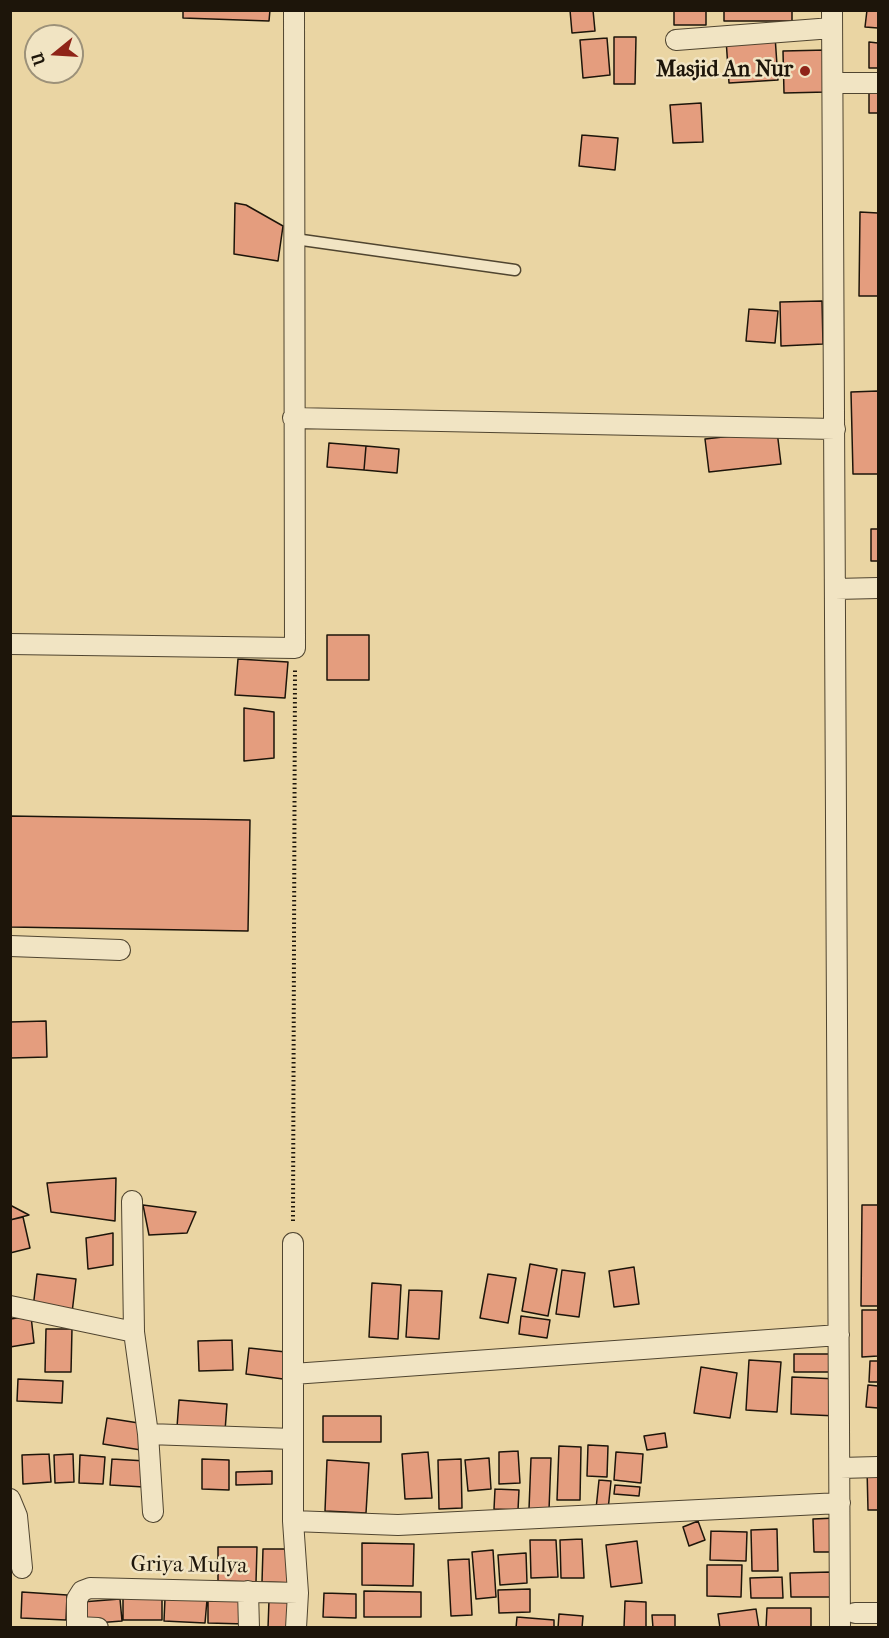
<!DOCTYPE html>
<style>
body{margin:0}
#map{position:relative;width:889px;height:1638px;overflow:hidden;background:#ead5a3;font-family:"IM FELL French Canon",serif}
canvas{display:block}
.frame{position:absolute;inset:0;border:12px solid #1d150a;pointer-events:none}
.north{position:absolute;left:24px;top:24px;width:60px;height:60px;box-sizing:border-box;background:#f1e4c3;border:2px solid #9c9179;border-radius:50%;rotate:252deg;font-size:16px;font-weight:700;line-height:24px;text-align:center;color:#1d150a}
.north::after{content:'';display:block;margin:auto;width:21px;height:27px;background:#8f2418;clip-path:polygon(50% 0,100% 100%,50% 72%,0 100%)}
</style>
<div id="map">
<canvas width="889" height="1638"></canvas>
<div class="frame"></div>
<div class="north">U</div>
</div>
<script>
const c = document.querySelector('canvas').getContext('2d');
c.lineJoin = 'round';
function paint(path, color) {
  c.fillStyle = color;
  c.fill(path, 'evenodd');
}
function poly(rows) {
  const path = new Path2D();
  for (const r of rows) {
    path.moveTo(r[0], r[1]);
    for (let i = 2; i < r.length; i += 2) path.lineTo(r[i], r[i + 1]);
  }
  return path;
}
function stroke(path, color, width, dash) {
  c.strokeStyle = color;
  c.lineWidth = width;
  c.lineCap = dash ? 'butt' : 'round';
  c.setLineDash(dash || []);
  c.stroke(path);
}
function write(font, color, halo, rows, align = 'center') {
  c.font = font + ' "IM FELL French Canon",serif';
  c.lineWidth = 5;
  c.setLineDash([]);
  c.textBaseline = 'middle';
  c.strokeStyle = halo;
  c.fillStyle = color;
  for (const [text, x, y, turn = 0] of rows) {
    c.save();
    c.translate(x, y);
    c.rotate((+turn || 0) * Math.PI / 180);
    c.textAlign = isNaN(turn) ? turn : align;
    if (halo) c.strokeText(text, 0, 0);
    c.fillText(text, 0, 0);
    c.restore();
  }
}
const building = poly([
 [183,10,270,10,269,21,183,18,183,10],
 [570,10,593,10,595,31,572,33,570,10],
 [674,10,706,10,706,25,674,25,674,10],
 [724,10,792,10,792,21,724,21,724,10],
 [867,10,878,10,878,28,865,27,867,10],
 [775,36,778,80,729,83,726,39,775,36],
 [614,37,636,37,635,84,614,84,614,37],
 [607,38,610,75,583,78,580,40,607,38],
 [869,42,878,43,878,68,869,68,869,42],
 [827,50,827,92,784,93,783,51,827,50],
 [869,84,878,84,878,113,869,113,869,84],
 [701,103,703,142,673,143,670,105,701,103],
 [582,135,618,138,615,170,579,166,582,135],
 [235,203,246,205,283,226,278,261,234,254,235,203],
 [860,212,878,213,878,296,859,296,860,212],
 [822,301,823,344,781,346,780,302,822,301],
 [749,309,778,311,775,343,746,341,749,309],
 [878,391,878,474,853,474,851,392,878,391],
 [777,431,781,464,709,472,705,439,777,431],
 [329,443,366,446,364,470,327,467,329,443],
 [366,446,399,449,397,473,364,470,366,446],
 [871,529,878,529,878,561,871,561,871,529],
 [327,635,369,635,369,680,327,680,327,635],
 [238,659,288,662,285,698,235,695,238,659],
 [244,708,274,712,274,758,244,761,244,708],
 [10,816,250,820,248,931,10,927,10,816],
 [46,1021,47,1057,10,1058,10,1022,46,1021],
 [116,1178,115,1221,51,1212,47,1183,116,1178],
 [10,1205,29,1215,10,1220,10,1205],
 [143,1205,196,1212,187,1233,149,1235,143,1205],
 [862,1205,878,1205,878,1306,861,1306,862,1205],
 [23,1217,30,1248,10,1253,10,1220,23,1217],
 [113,1233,113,1265,88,1269,86,1238,113,1233],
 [530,1264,557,1269,548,1316,522,1311,530,1264],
 [634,1267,639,1304,614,1307,609,1271,634,1267],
 [562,1270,585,1273,579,1317,556,1314,562,1270],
 [37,1274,76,1279,72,1313,33,1308,37,1274],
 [488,1274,516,1278,508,1323,480,1318,488,1274],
 [372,1283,401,1285,398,1339,369,1337,372,1283],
 [409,1290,442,1291,439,1339,406,1337,409,1290],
 [862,1310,878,1310,878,1356,862,1357,862,1310],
 [31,1316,34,1343,10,1347,10,1319,31,1316],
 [521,1316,550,1320,547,1338,519,1334,521,1316],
 [46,1329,72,1329,71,1372,45,1372,46,1329],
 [232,1340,233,1370,199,1371,198,1341,232,1340],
 [249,1348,286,1352,283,1379,246,1374,249,1348],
 [794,1354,832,1354,832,1372,794,1372,794,1354],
 [749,1360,781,1362,777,1412,746,1410,749,1360],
 [870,1361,878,1361,878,1382,869,1382,870,1361],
 [701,1367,737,1373,730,1418,694,1413,701,1367],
 [792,1377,838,1379,837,1416,791,1414,792,1377],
 [18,1379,63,1381,62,1403,17,1401,18,1379],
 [868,1385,878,1386,878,1408,866,1407,868,1385],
 [179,1400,227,1404,225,1431,177,1427,179,1400],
 [323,1416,381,1416,381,1442,323,1442,323,1416],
 [107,1418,145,1424,141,1450,103,1444,107,1418],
 [665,1433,667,1447,647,1450,644,1436,665,1433],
 [588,1445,608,1446,607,1477,587,1476,588,1445],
 [559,1446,581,1447,580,1500,557,1500,559,1446],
 [518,1451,520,1483,499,1484,499,1452,518,1451],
 [428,1452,432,1498,405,1499,402,1454,428,1452],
 [616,1452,643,1454,641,1483,614,1480,616,1452],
 [49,1454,51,1482,23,1484,22,1455,49,1454],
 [73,1454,74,1482,55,1483,54,1455,73,1454],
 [80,1455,105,1457,103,1484,79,1483,80,1455],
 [489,1458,491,1489,468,1491,465,1460,489,1458],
 [531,1458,551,1458,549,1510,529,1509,531,1458],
 [112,1459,146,1461,144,1487,110,1485,112,1459],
 [202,1459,229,1460,229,1490,202,1489,202,1459],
 [461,1459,462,1508,439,1509,438,1460,461,1459],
 [327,1460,369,1463,366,1513,325,1511,327,1460],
 [878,1467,878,1510,868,1510,867,1468,878,1467],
 [272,1471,272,1484,236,1485,236,1472,272,1471],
 [599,1480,611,1481,608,1510,596,1509,599,1480],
 [615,1485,640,1487,639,1496,614,1494,615,1485],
 [495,1489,519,1490,518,1510,494,1509,495,1489],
 [836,1518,836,1552,814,1552,813,1519,836,1518],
 [698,1521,705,1540,689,1546,683,1527,698,1521],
 [777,1529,778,1571,752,1571,751,1530,777,1529],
 [711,1531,747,1532,746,1561,710,1560,711,1531],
 [582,1539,584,1578,561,1578,560,1540,582,1539],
 [530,1540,556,1540,558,1577,531,1578,530,1540],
 [637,1541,642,1583,611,1587,606,1545,637,1541],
 [362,1543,414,1544,413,1586,362,1585,362,1543],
 [218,1547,257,1547,256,1582,218,1581,218,1547],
 [263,1549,295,1549,294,1583,262,1582,263,1549],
 [493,1550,496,1597,476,1599,472,1552,493,1550],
 [526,1553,527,1583,500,1585,498,1555,526,1553],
 [469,1559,472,1615,451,1616,448,1560,469,1559],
 [707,1565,742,1565,741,1597,707,1596,707,1565],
 [831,1572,831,1597,791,1597,790,1573,831,1572],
 [782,1577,783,1598,751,1598,750,1578,782,1577],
 [530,1589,530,1612,499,1613,498,1590,530,1589],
 [364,1591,421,1592,421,1617,364,1617,364,1591],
 [22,1592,67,1595,66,1620,21,1618,22,1592],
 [324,1593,356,1594,356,1618,323,1617,324,1593],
 [123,1598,162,1598,162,1620,123,1620,123,1598],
 [165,1598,207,1600,205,1623,164,1621,165,1598],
 [120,1599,122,1621,83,1624,82,1602,120,1599],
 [269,1600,294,1601,293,1628,268,1628,269,1600],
 [208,1601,246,1601,246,1624,208,1623,208,1601],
 [625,1601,646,1602,646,1628,624,1628,625,1601],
 [767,1608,811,1608,811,1628,766,1628,767,1608],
 [756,1609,759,1628,720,1628,718,1614,756,1609],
 [559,1614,583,1616,582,1628,558,1628,559,1614],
 [652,1615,675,1615,675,1628,653,1628,652,1615],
 [517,1617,554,1620,554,1628,516,1628,517,1617]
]);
const path = poly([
 [293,1221,295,670]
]);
const service = poly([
 [295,239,515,270]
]);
const minor = poly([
 [832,10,840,1628],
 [676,40,832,28],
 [833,83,878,83],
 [293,418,835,429],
 [835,589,878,588],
 [10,644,295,648,294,10],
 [10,946,120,950],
 [293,1243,293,1521,298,1593,296,1628],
 [10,1306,134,1332,132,1201],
 [134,1332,148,1434,153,1512],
 [293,1374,839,1335],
 [148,1434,293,1439],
 [840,1468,878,1467],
 [10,1499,17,1516,22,1568],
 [293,1521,398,1525,840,1503],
 [248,1591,249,1628],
 [855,1613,878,1613],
 [77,1627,98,1628],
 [77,1628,77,1599,82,1591,90,1588,298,1593]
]);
const markers = [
 [805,71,6,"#8f2418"]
];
const poiNames = [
 ["Masjid An Nur",793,71]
];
const streetNames = [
 ["Griya Mulya",189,1566,1]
];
paint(building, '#e49d7e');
stroke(building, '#1d150a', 1.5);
stroke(service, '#504530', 13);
stroke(minor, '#504530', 22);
stroke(path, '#1d150a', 4, [1.5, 3]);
stroke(service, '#f1e4c3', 10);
stroke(minor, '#f1e4c3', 20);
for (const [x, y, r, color] of markers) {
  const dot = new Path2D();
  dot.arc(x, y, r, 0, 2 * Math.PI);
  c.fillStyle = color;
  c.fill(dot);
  stroke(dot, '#f1e4c3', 2);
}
write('bold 22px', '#1d150a', '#f1e4c3', poiNames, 'right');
write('22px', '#1d150a', '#f1e4c3', streetNames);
</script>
